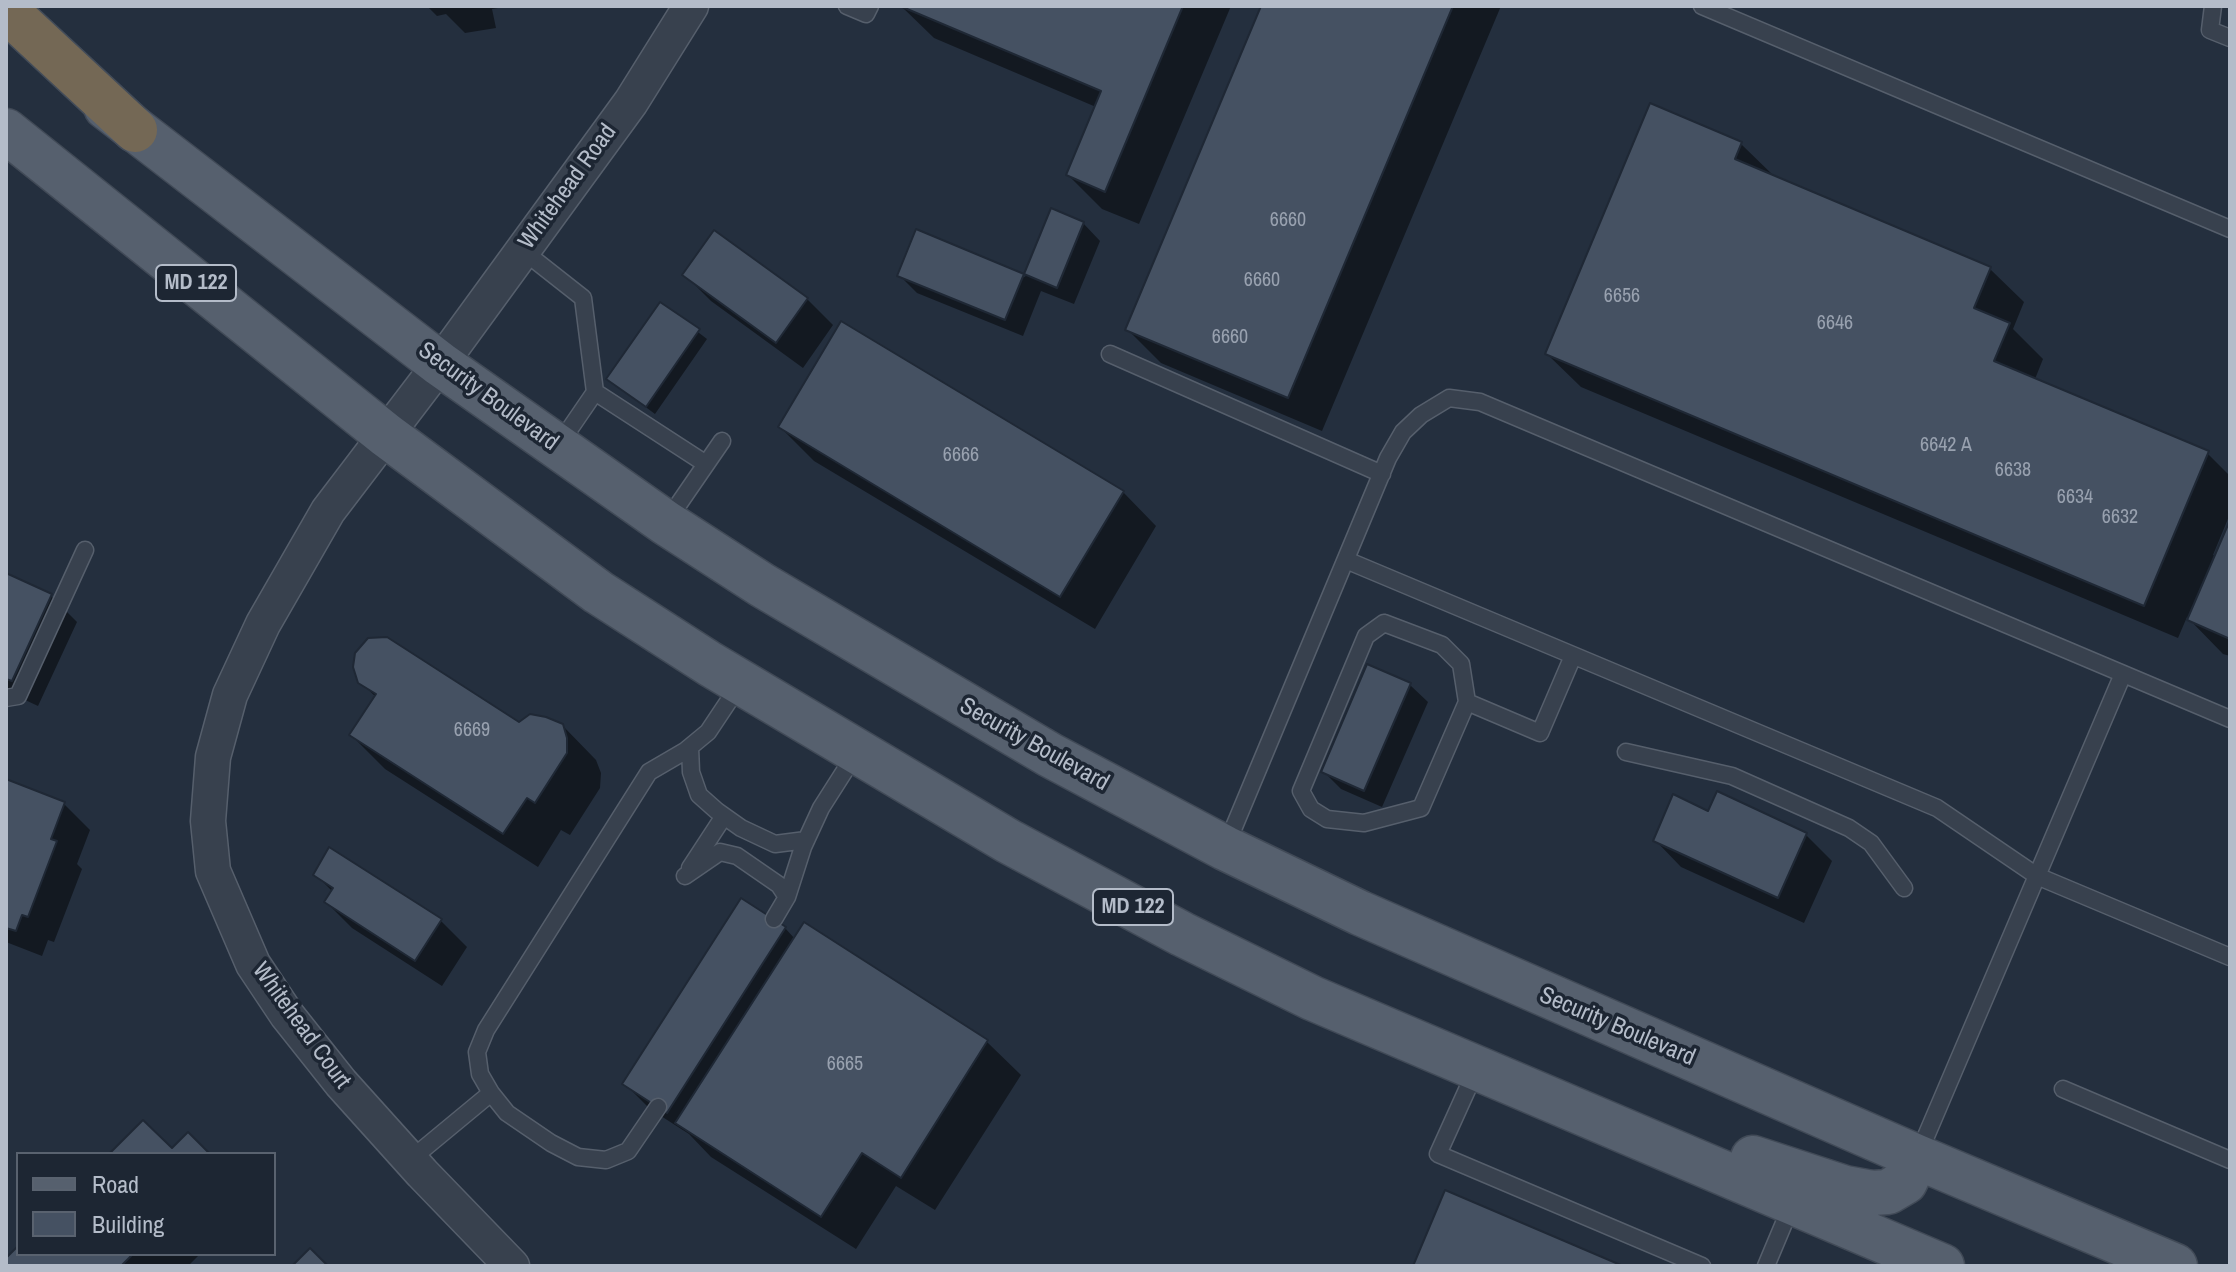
<!DOCTYPE html>
<style>
body{margin:0}
#map{position:relative;width:2236px;height:1272px;overflow:hidden;background:#242f3e;font-family:"Archivo Narrow",sans-serif}
canvas{display:block}
.frame{position:absolute;inset:0;border:8px solid #b4bcc9;pointer-events:none}
.legend{position:absolute;left:16px;top:1152px;width:260px;height:104px;box-sizing:border-box;background:#1d2633;border:2px solid #59626f;margin:0;padding:10px 14px;list-style:none;font-size:24px;color:#b4bcc9}
.legend li{display:flex;align-items:center;gap:16px;height:40px}
.legend b{width:40px;border:2px solid #59626f}
</style>
<div id="map">
<canvas width="2236" height="1272"></canvas>
<div class="frame"></div>
<ul class="legend">
<li><b style="height:10px;background:#56606e"></b>Road</li>
<li><b style="height:22px;background:#455162"></b>Building</li>
</ul>
</div>
<script>
const c = document.querySelector('canvas').getContext('2d');
c.lineJoin = 'round';
function paint(path, color) {
  c.fillStyle = color;
  c.fill(path, 'evenodd');
}
function poly(rows) {
  const path = new Path2D();
  for (const r of rows) {
    path.moveTo(r[0], r[1]);
    for (let i = 2; i < r.length; i += 2) path.lineTo(r[i], r[i + 1]);
  }
  return path;
}
function stroke(path, color, width, dash) {
  c.strokeStyle = color;
  c.lineWidth = width;
  c.lineCap = dash ? 'butt' : 'round';
  c.setLineDash(dash || []);
  c.stroke(path);
}
function write(font, color, halo, rows, align = 'center') {
  c.font = font + ' "Archivo Narrow",sans-serif';
  c.lineWidth = 7;
  c.setLineDash([]);
  c.textBaseline = 'middle';
  c.strokeStyle = halo;
  c.fillStyle = color;
  for (const [text, x, y, turn = 0] of rows) {
    c.save();
    c.translate(x, y);
    c.rotate((+turn || 0) * Math.PI / 180);
    c.textAlign = isNaN(turn) ? turn : align;
    if (halo) c.strokeText(text, 0, 0);
    c.fillText(text, 0, 0);
    c.restore();
  }
}
const shadow = poly([
 [427,6,510,6,492,9,496,28,465,33,446,14,437,16],
 [901,6,1231,6,1139,224,1102,209,1068,175,1096,107,934,38],
 [1263,6,1501,6,1322,431,1161,363,1127,329],
 [1741,144,1776,178,1990,269,2024,302,2013,329,2043,359,2035,379,2207,453,2230,476,2230,514,2213,555,2217,556,2230,525,2230,656,2223,654,2187,617,2178,638,1581,387,1547,354],
 [1052,211,1083,223,1100,241,1074,304,1041,291,1023,336,917,293,899,275,917,232,1025,277],
 [715,233,807,299,833,325,803,368,711,301,685,275],
 [661,304,707,339,655,414,608,379],
 [780,427,1123,492,1156,526,1095,629,814,461],
 [6,575,51,596,77,622,38,706,6,691],
 [360,682,519,724,562,725,596,760,601,773,600,788,570,835,561,830,538,867,385,769,351,735,376,697],
 [1410,685,1428,702,1382,807,1341,789,1323,771],
 [6,781,64,804,90,830,77,864,82,869,54,942,48,940,42,956,6,942],
 [1718,794,1806,835,1832,861,1804,923,1681,867,1655,840,1709,813],
 [330,850,441,921,467,947,442,986,352,928,326,902,333,892,315,874],
 [804,925,987,1042,1021,1075,935,1210,896,1186,856,1249,711,1157,689,1134,650,1109,624,1083,785,928,795,939],
 [18,1249,18,1254,200,1254,188,1266,6,1266,6,1261]
]);
const building = poly([
 [900,6,1183,6,1105,192,1066,175,1101,91,900,6],
 [1261,6,1453,6,1288,398,1125,330,1261,6],
 [1650,103,1742,142,1735,159,1991,267,1974,308,2010,323,1994,361,2209,451,2144,606,1545,354,1650,103],
 [1051,208,1084,222,1057,288,1024,274,1051,208],
 [916,229,1024,274,1005,320,897,276,916,229],
 [714,230,808,298,776,343,682,275,714,230],
 [660,302,700,329,646,407,606,379,660,302],
 [841,321,1124,491,1060,597,778,427,841,321],
 [2230,520,2230,639,2187,620,2230,520],
 [6,573,52,594,12,681,6,679,6,573],
 [387,637,519,722,530,714,546,717,563,724,567,738,567,753,535,803,527,798,503,834,349,735,376,694,358,683,353,667,355,653,368,638,387,637],
 [1367,664,1411,683,1364,791,1321,772,1367,664],
 [6,779,65,802,51,839,57,841,28,917,22,915,16,931,6,928,6,779],
 [1717,791,1807,833,1778,898,1653,841,1673,794,1708,811,1717,791],
 [329,847,442,919,415,961,324,902,333,888,313,875,329,847],
 [741,898,786,927,667,1113,622,1084,741,898],
 [804,922,988,1040,901,1178,862,1153,821,1217,675,1123,804,922],
 [143,1120,172,1148,188,1132,210,1154,109,1154,143,1120],
 [1445,1190,1623,1266,1413,1266,1445,1190],
 [18,1246,18,1254,133,1254,121,1266,6,1266,6,1258,18,1246],
 [310,1248,328,1266,292,1266,310,1248]
]);
const lane = poly([
 [847,6,866,14,870,6],
 [1702,6,2230,229],
 [2213,6,2210,30,2230,38],
 [522,250,583,298,595,392,706,464],
 [1110,354,1382,474],
 [558,446,595,392],
 [667,521,722,441],
 [1346,560,1937,808,2037,876,2230,957],
 [1384,623,1442,645,1461,664,1467,702,1421,808,1364,823,1327,819,1311,809,1301,791,1366,636,1384,623],
 [6,698,18,696,85,550],
 [1467,702,1540,733,1573,656],
 [690,747,691,772,699,795,717,811,741,828,775,844,806,840],
 [1626,752,1732,776,1849,828,1871,843,1904,888],
 [1226,846,1388,458,1403,432,1421,415,1449,398,1480,402,2230,719],
 [690,868,724,816],
 [685,876,720,852,737,856,779,885,787,897],
 [774,919,787,897,803,847,821,808,856,753],
 [1476,1070,1438,1154,1702,1266],
 [2063,1089,2230,1160],
 [658,1107,628,1151,606,1160,578,1157,551,1143,507,1113,491,1093,480,1074,477,1052,486,1030,649,772,685,751,708,732,740,684],
 [1918,1155,2123,674],
 [410,1160,491,1093],
 [1766,1266,1792,1204]
]);
const street = poly([
 [512,1266,422,1173,341,1083,287,1015,253,964,213,871,208,821,213,757,230,695,263,624,328,511,440,364,631,102,691,6]
]);
const primary = poly([
 [106,107,440,364,666,523,762,585,1050,755,1225,848,1360,913,1917,1157,2175,1266],
 [6,131,386,435,598,592,710,664,1008,841,1182,934,1312,998,1942,1266],
 [1753,1158,1845,1188,1872,1193,1888,1192,1905,1182,1917,1157]
]);
const highway = poly([
 [6,10,135,130]
]);
const numberNames = [
 ["6660",1288,221],
 ["6660",1262,281],
 ["6656",1622,297],
 ["6646",1835,324],
 ["6660",1230,338],
 ["6642 A",1946,446],
 ["6666",961,456],
 ["6638",2013,471],
 ["6634",2075,498],
 ["6632",2120,518],
 ["6669",472,731],
 ["6665",845,1065]
];
const shields = [
 [196,283,80],
 [1133,907,80]
];
const shieldNames = [
 ["MD 122",196,283],
 ["MD 122",1133,907]
];
const streetNames = [
 ["Whitehead Road",568,187,-54],
 ["Security Boulevard",488,397,36],
 ["Security Boulevard",1034,745,29],
 ["Whitehead Court",301,1026,54],
 ["Security Boulevard",1617,1027,23]
];
paint(shadow, '#0007');
paint(building, '#455162');
stroke(building, '#1f2835', 2);
stroke(lane, '#565f6c', 19);
stroke(street, '#565f6c', 37);
stroke(primary, '#414a57', 47);
stroke(highway, '#434c59', 47);
stroke(lane, '#38414e', 16);
stroke(street, '#38414e', 34);
stroke(primary, '#56606e', 44);
stroke(highway, '#746855', 44);
write('20px', '#98a1af', null, numberNames);
for (const [x, y, w] of shields) {
  const box = new Path2D();
  box.roundRect(x - w / 2, y - 18, w, 36, 6);
  c.fillStyle = '#1d2633';
  c.fill(box);
  stroke(box, '#b4bcc9', 2);
}
write('bold 22px', '#b4bcc9', null, shieldNames);
write('24px', '#b4bcc9', '#1d2633', streetNames);
</script>
